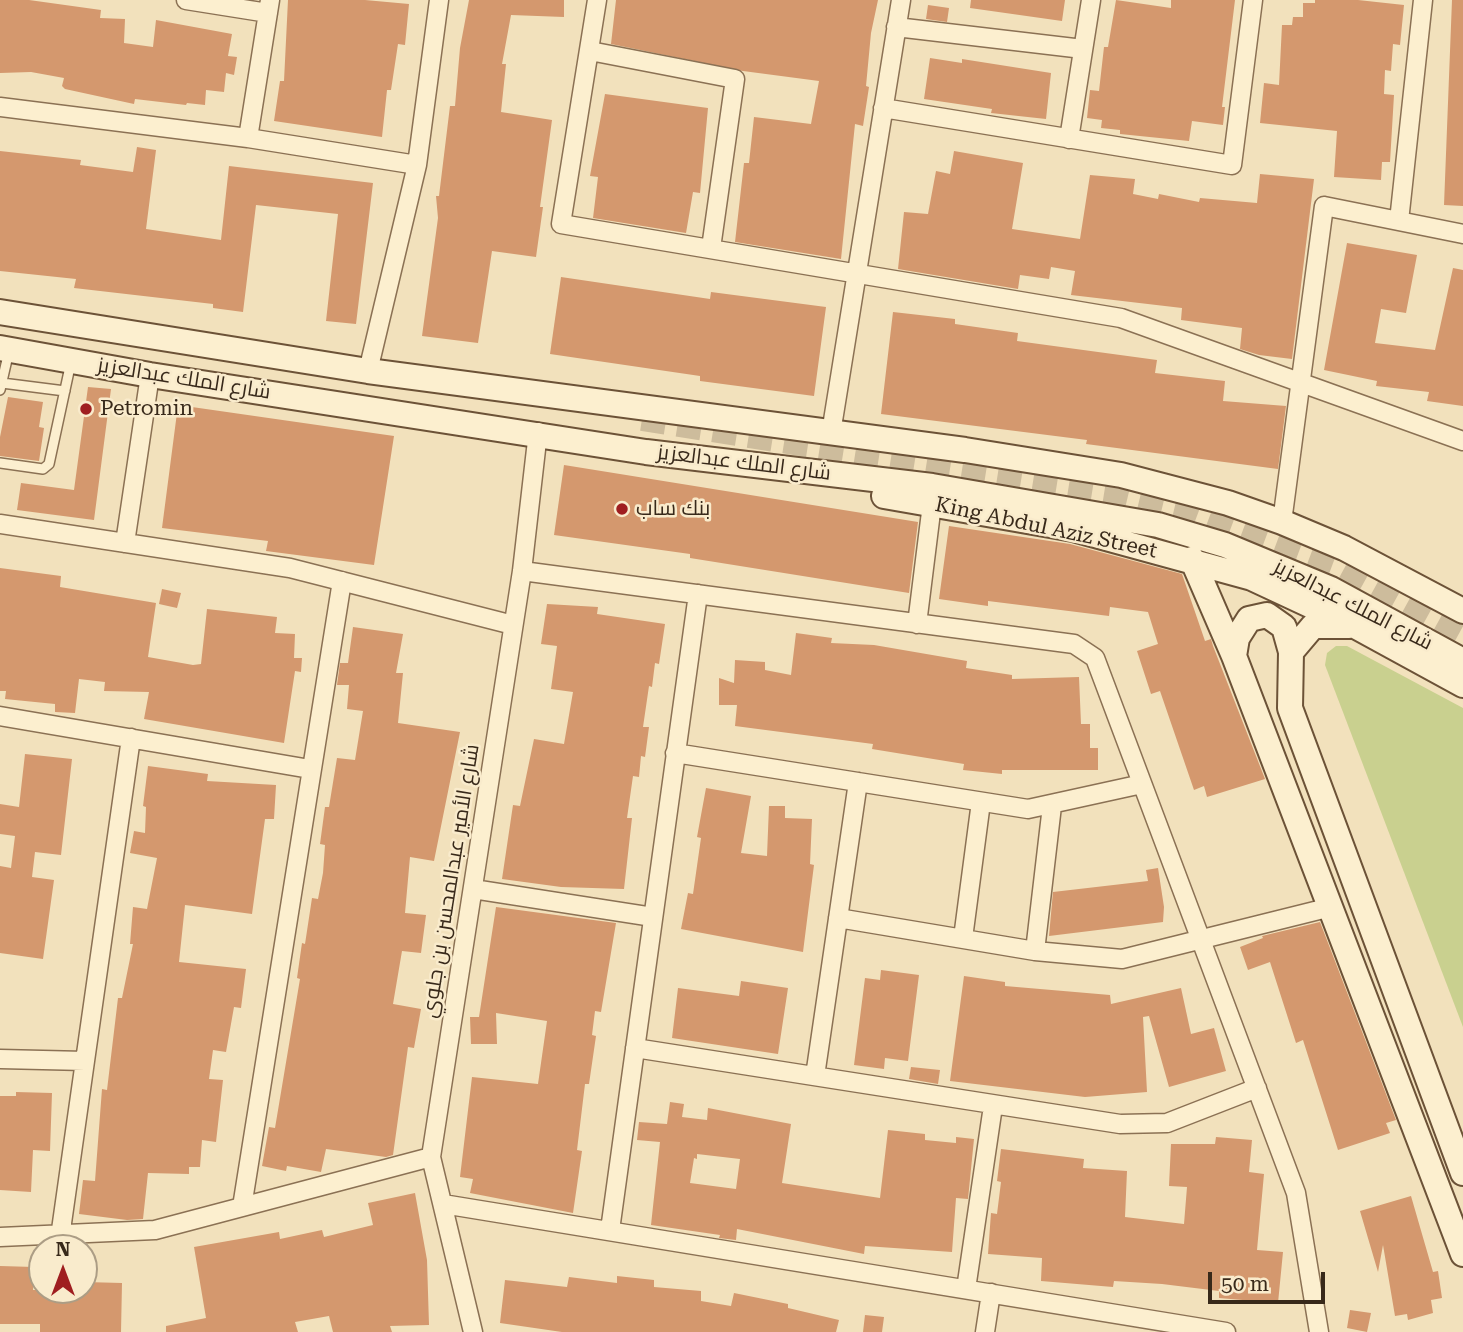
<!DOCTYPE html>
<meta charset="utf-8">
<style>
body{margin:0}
#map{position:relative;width:1463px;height:1332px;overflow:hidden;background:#f2e1bc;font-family:"Roboto Serif",serif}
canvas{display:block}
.north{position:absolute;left:28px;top:1234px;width:70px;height:70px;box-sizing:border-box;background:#f9ebcc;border:2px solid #ac9d85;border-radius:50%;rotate:0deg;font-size:19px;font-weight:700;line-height:28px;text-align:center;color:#38291a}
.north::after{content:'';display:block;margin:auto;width:24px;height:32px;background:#9f1e20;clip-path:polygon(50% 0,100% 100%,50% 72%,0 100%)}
.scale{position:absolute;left:1208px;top:1272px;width:117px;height:32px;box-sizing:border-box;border:4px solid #38291a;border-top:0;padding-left:9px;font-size:21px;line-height:24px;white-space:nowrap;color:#38291a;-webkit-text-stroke:5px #f9ebcc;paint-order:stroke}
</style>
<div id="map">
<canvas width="1463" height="1332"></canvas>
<div class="north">N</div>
<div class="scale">50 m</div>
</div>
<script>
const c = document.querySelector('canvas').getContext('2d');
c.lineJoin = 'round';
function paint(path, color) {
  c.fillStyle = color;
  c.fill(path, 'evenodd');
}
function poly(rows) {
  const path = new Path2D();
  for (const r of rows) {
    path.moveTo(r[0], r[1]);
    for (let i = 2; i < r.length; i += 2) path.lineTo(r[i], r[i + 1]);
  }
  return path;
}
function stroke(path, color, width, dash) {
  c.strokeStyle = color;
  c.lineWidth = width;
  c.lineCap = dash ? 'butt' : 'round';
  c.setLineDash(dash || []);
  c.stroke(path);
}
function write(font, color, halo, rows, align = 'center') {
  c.font = font + ' "Roboto Serif",Cairo,serif';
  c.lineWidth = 5;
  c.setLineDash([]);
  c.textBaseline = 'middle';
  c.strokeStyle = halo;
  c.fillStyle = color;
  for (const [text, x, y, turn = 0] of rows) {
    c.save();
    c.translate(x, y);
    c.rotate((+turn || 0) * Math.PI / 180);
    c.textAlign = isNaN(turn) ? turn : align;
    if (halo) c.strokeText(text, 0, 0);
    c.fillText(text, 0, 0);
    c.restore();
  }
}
const green = poly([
 [1336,646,1347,646,1463,708,1463,1027,1325,665,1327,653]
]);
const building = poly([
 [0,0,29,0,101,10,100,18,125,19,124,43,153,47,156,20,232,34,228,56,237,57,234,75,226,73,224,92,206,90,205,105,187,103,186,105,135,99,134,104,65,89,62,86,64,78,31,72,0,73],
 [288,0,365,0,409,4,405,45,398,44,391,90,387,90,382,137,274,121,280,81,284,81],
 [469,0,564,0,564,17,511,15,502,64,506,64,501,112,552,120,540,207,543,207,536,257,492,251,478,343,422,336,438,218,436,196,439,196,450,106,455,106,460,48],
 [616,0,878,0,871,33,866,86,869,87,863,126,855,124,841,259,735,242,744,163,749,163,754,117,811,124,819,81,743,71,611,44],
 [971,0,1065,0,1062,21,970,8],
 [1116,0,1171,8,1171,0,1235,0,1222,107,1225,107,1223,125,1192,121,1189,141,1120,134,1120,130,1101,128,1102,120,1087,118,1090,90,1099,91,1104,47,1108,47],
 [1315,0,1358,0,1404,5,1400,45,1393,44,1391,71,1385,70,1384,94,1394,95,1390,162,1382,162,1381,180,1334,177,1337,131,1260,123,1264,83,1279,85,1282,25,1292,25,1293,17,1303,17,1303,3,1315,3],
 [1452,0,1463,0,1463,206,1444,205],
 [928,5,949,8,947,22,926,19],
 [930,58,962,63,962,59,1051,73,1046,119,991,113,992,109,924,99],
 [605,94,708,108,700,193,693,192,686,233,593,218,598,177,590,176],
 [137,147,156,150,146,229,221,240,229,166,373,183,356,324,326,321,338,214,256,205,243,312,213,308,213,304,74,288,76,279,0,271,0,151,81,160,80,165,133,172],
 [954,151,1023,163,1012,229,1080,239,1090,175,1135,179,1133,194,1158,199,1159,194,1199,202,1200,198,1257,203,1260,174,1314,179,1292,359,1259,355,1240,349,1242,328,1181,320,1182,308,1071,295,1075,271,1051,267,1049,279,1020,275,1018,289,898,269,904,212,928,214,936,171,950,174],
 [1347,243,1417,255,1406,313,1381,309,1375,343,1435,350,1453,268,1463,270,1463,406,1427,401,1429,392,1376,386,1377,381,1324,370],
 [561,277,710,299,711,292,826,307,814,396,700,381,700,376,550,354],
 [893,312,955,319,955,324,1018,333,1017,341,1157,360,1155,373,1225,381,1223,401,1286,406,1278,469,1086,444,1087,440,881,414],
 [88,387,111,389,94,520,17,510,21,483,74,490],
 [8,397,43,402,39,427,44,428,39,461,0,456,0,437],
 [178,405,394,436,374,565,266,551,268,541,162,528],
 [564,465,918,522,909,593,690,558,690,554,554,535],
 [949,526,1070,544,1182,574,1205,641,1211,639,1213,646,1265,779,1207,797,1204,786,1194,790,1160,691,1151,694,1137,651,1158,644,1148,612,1110,607,1109,616,988,601,988,606,939,599],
 [0,568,61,576,60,587,156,603,148,657,193,665,201,664,207,609,277,617,275,633,295,634,294,658,302,658,301,672,295,671,284,743,144,719,149,692,104,691,105,682,79,679,75,713,55,712,55,704,5,699,6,691,0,691],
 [162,589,181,593,177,608,159,604],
 [547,604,598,607,597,614,665,624,659,664,655,663,652,687,649,686,643,727,649,727,645,757,641,756,639,777,633,776,627,818,632,818,624,889,561,887,502,879,513,805,520,806,534,739,564,744,573,692,551,689,557,646,541,644],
 [353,627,403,634,396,673,403,673,398,723,460,732,434,861,410,857,405,913,426,915,421,953,402,951,393,1004,421,1009,414,1048,408,1047,393,1155,386,1157,326,1149,321,1172,287,1166,286,1171,262,1166,269,1127,275,1128,300,979,297,978,302,943,305,944,312,898,318,899,323,873,325,845,320,844,325,807,329,807,337,758,355,760,363,711,347,709,349,685,337,685,340,663,348,663],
 [796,633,832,638,831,643,874,645,967,661,966,668,1012,675,1012,679,1079,677,1081,724,1090,724,1090,748,1098,748,1098,770,1002,770,1002,774,963,770,964,764,872,749,873,744,735,726,737,705,719,705,719,678,734,683,735,660,765,662,765,670,791,675],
 [25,754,72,759,61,855,35,852,32,877,54,880,43,959,0,953,0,866,11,868,15,836,0,834,0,804,19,807],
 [148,766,208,774,207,781,276,785,274,819,265,819,252,914,185,905,179,962,246,969,241,1008,234,1007,226,1052,213,1050,209,1079,223,1080,216,1142,202,1140,200,1167,189,1167,189,1174,148,1173,143,1219,127,1220,79,1214,83,1180,95,1181,102,1089,107,1090,118,998,122,998,133,944,130,944,133,907,147,909,157,858,130,853,134,831,145,833,146,807,143,806],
 [706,788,751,796,741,853,767,856,769,806,785,806,785,818,812,819,810,864,814,865,803,952,681,929,688,893,693,894,701,838,697,837],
 [1158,868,1164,907,1163,922,1049,936,1053,892,1148,881,1146,870],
 [496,907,616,923,601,1012,595,1011,592,1035,596,1036,589,1084,585,1084,577,1150,582,1151,573,1213,470,1193,473,1179,460,1177,472,1077,538,1084,547,1021,496,1013,497,1044,471,1044,470,1017,479,1017],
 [1320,922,1396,1120,1386,1123,1390,1133,1338,1150,1303,1040,1296,1043,1270,962,1248,970,1240,947,1263,938,1262,936],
 [881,970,919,975,908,1061,885,1058,884,1069,854,1065,865,978,880,980],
 [964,976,1005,982,1005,986,1110,995,1111,1004,1181,988,1191,1034,1214,1028,1226,1071,1169,1087,1149,1016,1143,1017,1147,1092,1085,1097,950,1081],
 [741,981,788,988,778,1054,672,1038,678,988,739,996],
 [911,1067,940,1070,938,1084,909,1079],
 [16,1092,52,1093,50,1151,33,1150,31,1192,0,1190,0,1096,16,1096],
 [670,1102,684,1104,682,1117,707,1120,708,1108,791,1124,782,1183,880,1198,888,1130,925,1134,925,1140,956,1143,956,1137,974,1139,968,1199,956,1198,952,1252,865,1246,864,1254,737,1229,736,1240,719,1238,720,1235,651,1225,660,1142,637,1140,639,1122,667,1124],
 [697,1154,740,1159,736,1189,690,1183,694,1158,697,1159],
 [1216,1137,1252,1140,1249,1172,1264,1174,1257,1250,1283,1252,1278,1303,1219,1298,1219,1291,1162,1284,1114,1281,1113,1287,1041,1281,1042,1258,988,1254,991,1213,997,1214,1001,1182,997,1181,1001,1149,1084,1159,1083,1168,1127,1171,1125,1217,1184,1224,1187,1187,1169,1186,1171,1144,1215,1144],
 [415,1193,427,1260,429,1325,390,1326,392,1332,333,1332,329,1316,295,1322,298,1332,166,1332,166,1326,206,1318,194,1247,279,1232,280,1239,322,1230,324,1237,373,1225,368,1203],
 [1411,1196,1433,1272,1438,1271,1442,1298,1431,1300,1433,1313,1408,1320,1407,1314,1395,1316,1383,1245,1378,1272,1360,1211],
 [0,1266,34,1267,33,1290,85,1290,85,1282,122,1283,121,1332,40,1332,40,1324,0,1324],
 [617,1276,654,1280,654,1287,701,1291,701,1301,731,1306,734,1293,788,1304,788,1308,839,1320,836,1332,562,1332,500,1323,505,1280,567,1287,569,1277,617,1283],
 [1350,1310,1371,1313,1367,1332,1347,1328],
 [865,1315,884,1317,882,1332,863,1332]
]);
const secondaryTunnel = poly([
 [642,419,1117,494,1184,510,1334,566,1463,637]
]);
const lane = poly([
 [2,383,65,391],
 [0,390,9,351],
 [0,463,43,469,49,464,71,362]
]);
const street = poly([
 [186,0,268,13],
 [597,0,561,224,1121,318,1463,441],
 [896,27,1083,49],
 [590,51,735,79,711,248],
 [0,107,248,138,417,165],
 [883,108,1232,165,1253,0],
 [248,138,270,0],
 [1069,139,1091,0],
 [1399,221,1423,0],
 [368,371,417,165,439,0],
 [831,433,901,0],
 [1282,522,1324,206,1463,234],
 [0,524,290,568,513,625],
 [125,543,150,375],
 [522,571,1074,644,1095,658,1296,1193,1319,1332],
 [917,624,932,504],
 [0,716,310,769],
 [675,753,1028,809,1142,784],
 [473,889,653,917],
 [838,918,1035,951,1122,959,1331,907],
 [963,938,981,802],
 [1035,951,1052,806],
 [635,1048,1120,1124,1167,1123,1257,1088],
 [0,1059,85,1061,60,1237],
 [85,1061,131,738],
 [815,1076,858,782],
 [443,1204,1226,1332],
 [242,1207,342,581],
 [610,1230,698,594],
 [0,1237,155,1230,431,1157],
 [966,1289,993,1106],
 [473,1332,431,1157,522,571,538,432],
 [985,1332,991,1293]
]);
const secondary = poly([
 [0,312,368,371,965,450,1121,475,1228,503,1282,522,1344,548,1463,611],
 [0,348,150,375,646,452,932,486,1158,525,1225,545,1331,589,1463,661],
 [884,496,1073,529,1252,578,1355,626,1463,685],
 [1192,559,1234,656,1463,1254],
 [1349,626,1313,626,1291,652,1290,708,1463,1173],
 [1234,656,1237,638,1249,619,1267,615,1284,627,1291,652]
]);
const markers = [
 [86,409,7,"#9f1e20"],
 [622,509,7,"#9f1e20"]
];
const streetNames = [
 ["شارع الملك عبدالعزيز",184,379,9],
 ["شارع الملك عبدالعزيز",744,463,7],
 ["King Abdul Aziz Street",1046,528,12],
 ["شارع الملك عبدالعزيز",1353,605,27],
 ["شارع الأمير عبدالمحسن بن جلوي",451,881,-81]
];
const poiNames = [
 ["Petromin",100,409],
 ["بنك ساب",636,509]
];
paint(green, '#c9d08f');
paint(building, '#d4986e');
stroke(secondaryTunnel, '#cdbc9c', 24, [24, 12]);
stroke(lane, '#8b7154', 12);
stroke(street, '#8b7154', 21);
stroke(secondary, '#6c5237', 28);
stroke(lane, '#fcefcf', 9);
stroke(street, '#fcefcf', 18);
stroke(secondary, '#fcefcf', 24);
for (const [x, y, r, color] of markers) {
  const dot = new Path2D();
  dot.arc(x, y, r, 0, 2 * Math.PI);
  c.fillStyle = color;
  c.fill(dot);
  stroke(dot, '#f9ebcc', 2.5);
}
write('21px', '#38291a', '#f9ebcc', streetNames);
write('21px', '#38291a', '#f9ebcc', poiNames, 'left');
</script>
